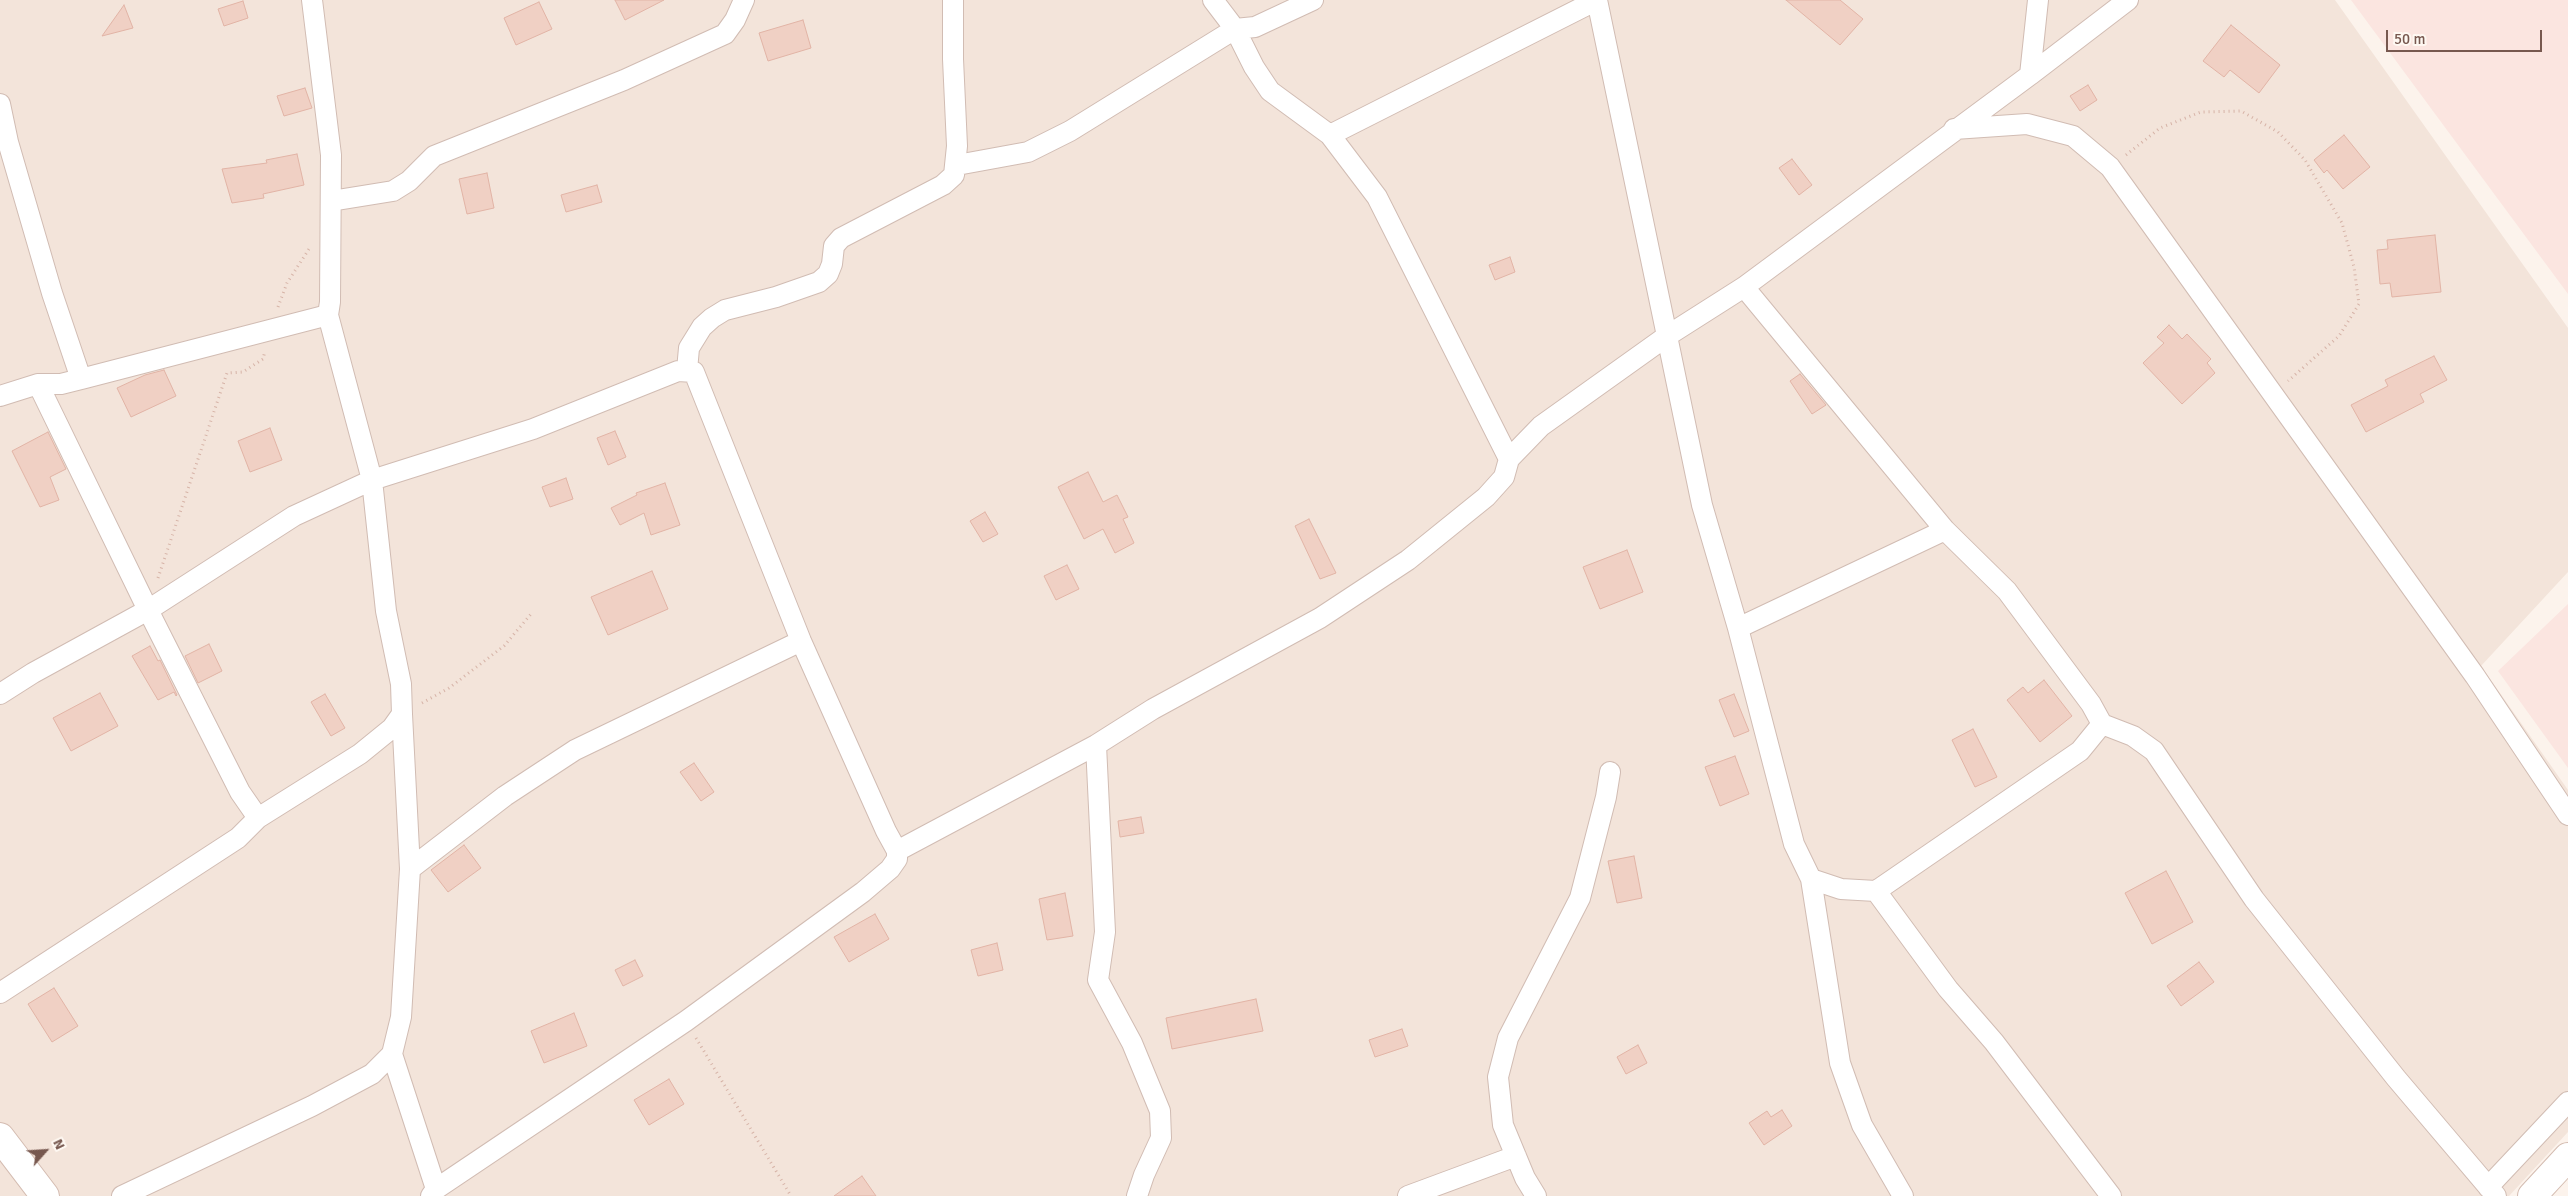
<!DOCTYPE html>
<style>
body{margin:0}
#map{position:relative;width:2568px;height:1196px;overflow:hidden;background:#fcf3ec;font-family:Signika,sans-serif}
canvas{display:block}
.north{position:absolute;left:20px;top:1126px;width:50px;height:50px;-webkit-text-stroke:4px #fef8f2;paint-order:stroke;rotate:64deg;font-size:14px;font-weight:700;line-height:20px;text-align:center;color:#77584f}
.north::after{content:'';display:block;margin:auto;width:18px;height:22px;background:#77584f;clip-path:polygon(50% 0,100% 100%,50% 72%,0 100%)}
.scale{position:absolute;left:2386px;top:30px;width:156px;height:22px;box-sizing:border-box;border:2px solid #77584f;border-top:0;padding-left:6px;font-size:15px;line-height:18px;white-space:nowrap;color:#77584f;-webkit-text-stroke:4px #fef8f2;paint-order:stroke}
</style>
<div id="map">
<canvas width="2568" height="1196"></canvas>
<div class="north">N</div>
<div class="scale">50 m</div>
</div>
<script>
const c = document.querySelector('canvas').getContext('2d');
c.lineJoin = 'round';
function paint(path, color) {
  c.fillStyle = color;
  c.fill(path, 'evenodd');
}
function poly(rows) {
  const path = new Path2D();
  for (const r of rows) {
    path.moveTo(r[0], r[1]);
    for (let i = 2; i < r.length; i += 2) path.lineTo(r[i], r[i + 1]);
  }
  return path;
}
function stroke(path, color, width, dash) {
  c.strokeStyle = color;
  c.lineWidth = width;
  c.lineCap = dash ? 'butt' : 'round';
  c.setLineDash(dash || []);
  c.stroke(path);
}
const residential = poly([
 [0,0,2335,0,2568,328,2568,572,2481,666,2568,790,2568,1132,2509,1196,0,1196]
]);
const commercial = poly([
 [2351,0,2568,0,2568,294],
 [2568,604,2568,768,2498,671]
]);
const building = poly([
 [615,0,664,0,625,20,615,0],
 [1786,0,1840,0,1863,19,1840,45,1786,0],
 [243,1,248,18,224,26,218,9,243,1],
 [539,2,552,29,516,45,504,18,539,2],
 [124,5,133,28,102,36,124,5],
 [803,20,811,48,768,61,759,33,803,20],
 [2231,25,2280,65,2259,93,2230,70,2224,77,2203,61,2231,25],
 [2088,85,2097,100,2080,111,2070,96,2088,85],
 [305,88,312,108,284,116,277,96,305,88],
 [2344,135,2370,167,2343,189,2327,170,2324,173,2314,160,2344,135],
 [297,154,304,185,263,194,264,198,232,203,222,169,267,163,266,160,297,154],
 [1792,159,1812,185,1799,195,1779,168,1792,159],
 [487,173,494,208,467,214,459,179,487,173],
 [597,185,602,202,566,212,561,195,597,185],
 [2435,235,2441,292,2392,297,2390,283,2380,284,2377,250,2388,249,2387,240,2435,235],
 [1510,257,1515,272,1495,280,1489,265,1510,257],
 [2169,325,2182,339,2187,334,2211,359,2207,363,2215,373,2182,404,2143,363,2164,343,2157,337,2169,325],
 [2434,356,2447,380,2420,394,2424,402,2366,432,2351,405,2388,386,2385,380,2434,356],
 [164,370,176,396,131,417,117,388,145,375,164,370],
 [1800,374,1826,405,1812,414,1790,381,1800,374],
 [270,428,282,460,250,472,238,441,270,428],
 [615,431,626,457,608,465,597,438,615,431],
 [48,432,66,469,50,477,59,500,40,507,12,451,48,432],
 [1088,472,1103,502,1117,495,1128,517,1123,519,1134,543,1115,553,1103,529,1084,539,1058,487,1088,472],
 [566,478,573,499,550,507,542,487,566,478],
 [665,483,680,525,651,535,644,513,620,525,611,508,637,495,636,493,665,483],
 [985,512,998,534,983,542,970,521,985,512],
 [1309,519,1336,573,1320,579,1295,526,1309,519],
 [1627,550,1643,592,1600,609,1583,567,1627,550],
 [1067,565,1079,589,1056,600,1044,576,1067,565],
 [652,571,668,609,608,635,591,597,652,571],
 [209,644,222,671,198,683,185,656,209,644],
 [150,646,158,661,160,660,177,695,176,696,174,692,158,700,132,656,150,646],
 [2044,680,2072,716,2040,742,2007,700,2023,687,2028,693,2044,680],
 [100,693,118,726,71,751,53,718,100,693],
 [325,694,345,728,331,736,311,702,325,694],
 [1734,694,1749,731,1734,737,1719,700,1734,694],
 [1973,729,1997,777,1975,787,1952,740,1973,729],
 [1735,756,1749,794,1720,806,1705,767,1735,756],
 [694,763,714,792,701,801,680,772,694,763],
 [1141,817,1144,833,1120,837,1118,821,1141,817],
 [464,845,481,868,448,892,431,870,464,845],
 [1634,856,1642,898,1617,903,1608,861,1634,856],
 [2166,871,2193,922,2152,944,2125,893,2166,871],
 [1065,893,1073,936,1047,940,1039,899,1065,893],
 [875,914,889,939,849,962,834,937,875,914],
 [997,943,1003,970,978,976,971,950,997,943],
 [635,960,643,976,623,986,615,970,635,960],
 [2199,962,2214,982,2181,1006,2167,986,2199,962],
 [54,988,78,1026,52,1042,28,1004,54,988],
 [1256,999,1263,1031,1172,1049,1166,1018,1256,999],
 [574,1013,587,1046,544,1063,531,1031,574,1013],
 [1402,1029,1408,1046,1375,1057,1369,1040,1402,1029],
 [1638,1045,1647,1063,1626,1074,1617,1057,1638,1045],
 [669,1079,684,1104,649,1125,634,1100,669,1079],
 [1782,1110,1792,1126,1764,1145,1749,1123,1767,1111,1771,1117,1782,1110],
 [862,1176,876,1196,834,1196,862,1176]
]);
const path = poly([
 [2126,155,2160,128,2201,112,2241,111,2278,132,2305,160,2342,223,2354,267,2359,304,2339,336,2288,381],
 [278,307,287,283,309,249],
 [158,578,227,373,243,372,263,359,265,351],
 [422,703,449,688,504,646,531,614],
 [696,1038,791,1196]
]);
const street = poly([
 [1213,0,1235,29,1255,27,1313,0],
 [2030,75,2128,0],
 [0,104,8,142,52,293,81,379,61,384,38,384,0,396],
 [1954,129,2027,124,2073,136,2110,167,2475,676,2568,815],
 [1330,135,1597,0],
 [957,165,1028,152,1070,131,1235,29,1254,67,1270,91,1330,135,1377,197,1509,459],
 [331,201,393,191,409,181,434,156,624,80,725,34,735,20,744,0],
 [1744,287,1945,530,2007,591,2091,704,2102,724,2080,751,1876,891,1841,889,1811,879,1794,844,1738,628,1702,505,1667,336,1744,287,2030,75,2038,0],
 [687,370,689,348,702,327,712,318,725,310,776,297,819,282,828,274,832,264,834,246,841,238,943,185,954,175,957,146,953,59,953,0],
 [81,379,328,315,330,302,331,155,312,0],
 [1738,628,1945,530],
 [0,694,33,673,148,610,294,516,372,480,533,429,678,371,694,372,801,641,886,831,897,851,897,859,890,869,863,892,686,1021,436,1189],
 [2102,724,2133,736,2154,751,2254,899,2396,1078,2496,1196],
 [1096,745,1105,932,1098,980,1132,1043,1160,1111,1161,1138,1144,1175,1137,1196],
 [258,818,360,754,392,728,402,714,401,684,386,611,372,480,328,315],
 [897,851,1096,745,1153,709,1320,618,1408,560,1486,497,1504,477,1509,459,1541,426,1667,336,1597,0],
 [410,869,505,796,575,750,801,641],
 [1811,879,1840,1063,1862,1125,1903,1196],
 [1876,891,1948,989,1994,1042,2111,1196],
 [0,993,238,838,258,818,240,792,148,610,38,384],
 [392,1054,436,1189,431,1196],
 [2488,1187,2568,1102],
 [122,1196,312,1106,372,1074,392,1054,401,1017,410,869,402,714],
 [1408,1196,1516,1156],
 [1536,1196,1525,1178,1503,1125,1498,1077,1508,1038,1580,898,1606,797,1610,772]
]);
const secondary = poly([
 [0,1137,45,1196],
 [2532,1196,2568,1157]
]);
paint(residential, '#f3e4da');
paint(commercial, '#fbe5e0');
paint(building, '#f0d0c4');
stroke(building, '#e2b4a6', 1);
stroke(street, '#d1bcb3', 22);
stroke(secondary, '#d4bcb1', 30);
stroke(path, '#d6b3a7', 3, [1, 4]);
stroke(street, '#fff', 20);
stroke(secondary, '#fff', 28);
</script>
